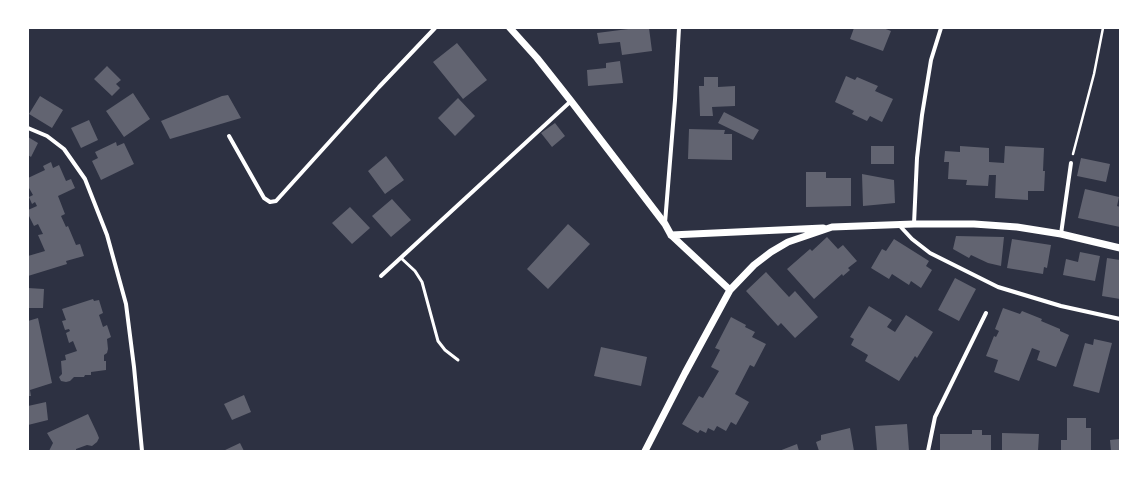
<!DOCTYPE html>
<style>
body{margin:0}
#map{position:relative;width:1148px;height:479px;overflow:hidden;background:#2d3142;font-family:"Alegreya Sans",sans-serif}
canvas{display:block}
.frame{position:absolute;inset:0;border:29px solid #fff;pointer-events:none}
</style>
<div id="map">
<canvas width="1148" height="479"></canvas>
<div class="frame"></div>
</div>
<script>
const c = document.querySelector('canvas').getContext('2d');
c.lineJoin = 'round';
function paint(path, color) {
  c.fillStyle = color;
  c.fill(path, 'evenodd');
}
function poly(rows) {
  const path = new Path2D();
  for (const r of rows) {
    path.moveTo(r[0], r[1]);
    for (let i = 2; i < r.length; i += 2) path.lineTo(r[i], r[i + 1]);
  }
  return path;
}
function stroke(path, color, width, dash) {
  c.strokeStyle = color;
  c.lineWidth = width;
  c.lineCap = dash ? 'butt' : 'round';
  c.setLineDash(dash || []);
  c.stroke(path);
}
const building = poly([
 [636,28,649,28,652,51,622,55,620,42,599,44,597,33],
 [854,28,883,28,891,31,883,51,850,39],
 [457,43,487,80,463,99,433,62],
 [620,61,623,83,588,86,587,70,606,68,606,63],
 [107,66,121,80,116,84,120,88,112,96,94,79],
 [846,76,855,80,857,77,878,86,875,91,893,99,882,122,870,116,867,121,852,114,854,111,835,102],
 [704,77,718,77,718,87,735,86,735,106,712,107,713,116,700,116,699,86,704,86],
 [133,93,150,119,124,137,106,111],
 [228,95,241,118,170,139,161,121,222,96],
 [40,96,63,110,52,128,29,114],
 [458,98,475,116,455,136,438,118],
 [724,112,759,130,753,140,718,123],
 [89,120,98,140,81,148,71,128],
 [555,123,565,136,552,147,541,133],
 [689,129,725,130,724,134,732,134,732,160,688,159],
 [28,137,38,143,31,157,28,155],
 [116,142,117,146,124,143,134,164,101,180,92,161,98,158,95,152],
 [871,146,894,146,894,164,871,164],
 [960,146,989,148,989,162,1004,163,1005,146,1044,148,1043,171,1045,171,1044,191,1028,191,1028,200,995,198,996,175,989,175,988,186,966,185,967,180,948,179,949,162,944,162,945,151,960,152],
 [386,156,404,180,385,194,368,171],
 [1081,158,1110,164,1106,182,1077,176],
 [51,162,53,168,59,165,66,181,71,179,75,188,58,196,65,214,61,216,66,227,68,226,76,245,80,244,84,256,66,261,67,264,28,276,28,256,45,251,38,235,43,234,38,224,34,226,28,214,28,210,37,206,35,202,32,204,29,197,33,195,29,188,28,189,28,178,45,170,43,166],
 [806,172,826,172,826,178,851,178,851,206,806,207],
 [862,174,894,180,895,203,863,206],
 [1085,189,1119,197,1117,206,1120,207,1120,227,1078,218],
 [392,199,411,220,391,237,372,216],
 [350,207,370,228,352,244,332,223],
 [568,224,590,244,548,289,527,269],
 [956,236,1004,237,1001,266,988,263,971,255,969,258,953,249],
 [827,237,838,249,843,245,857,261,848,268,850,270,843,276,842,274,814,299,787,269,810,249,812,251],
 [894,239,929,261,926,266,932,270,921,288,911,281,909,285,892,274,889,279,871,268,882,249,886,251],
 [1012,239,1051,245,1047,268,1044,267,1043,274,1007,268],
 [1080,252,1100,256,1095,281,1063,275,1066,259,1078,262],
 [1107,258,1120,260,1120,299,1102,296],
 [766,272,789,297,795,291,818,317,795,338,781,323,778,326,746,291],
 [955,278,976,289,959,321,938,310],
 [28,288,44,289,43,308,29,308],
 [93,299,94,301,99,300,103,313,99,315,103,327,107,325,111,337,107,339,108,349,107,353,104,355,104,361,106,361,106,370,91,372,91,375,85,375,84,377,74,377,70,381,66,382,61,381,59,377,62,374,61,361,66,360,65,355,77,351,73,341,69,343,66,333,70,331,69,329,65,330,62,321,66,320,62,309],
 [869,306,892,320,887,327,895,332,906,315,933,332,917,358,915,356,899,381,865,361,868,355,851,345,854,339,850,337],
 [1003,308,1020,314,1022,311,1042,319,1041,321,1060,329,1060,331,1069,335,1056,367,1037,360,1040,351,1032,348,1019,381,994,372,998,360,986,356,994,336,996,337,999,331,995,329],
 [731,317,746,325,745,327,755,332,752,337,766,344,754,367,750,365,735,394,749,402,736,425,731,422,726,431,717,426,714,431,708,428,706,433,700,430,698,433,682,424,699,396,703,398,719,371,711,367,720,350,715,348],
 [38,318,52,383,30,390,31,396,28,396,28,321],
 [1094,339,1112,343,1099,393,1073,386,1085,343,1093,345],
 [601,347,647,357,641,386,594,376],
 [244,395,251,412,232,420,224,404],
 [46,402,48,420,28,425,28,406],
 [88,414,97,433,99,438,97,442,92,446,87,445,76,449,76,451,49,451,53,443,47,433],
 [1067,418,1086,418,1086,428,1091,428,1091,451,1061,451,1061,440,1067,440],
 [907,424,909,451,877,451,875,426],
 [850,428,854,451,819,451,816,442,821,440,821,435],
 [972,430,982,430,982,435,991,435,991,451,940,451,940,434,972,434],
 [1002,433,1039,434,1038,451,1002,451],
 [1120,439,1120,451,1111,451,1110,440],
 [240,443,244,451,223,451],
 [797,444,799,451,779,451]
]);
const path = poly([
 [1073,154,1094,74,1103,28]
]);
const service = poly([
 [401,258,415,271,422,282,438,341,445,350,458,360]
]);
const minor = poly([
 [28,128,47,136,64,149,85,179,107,235,126,304,134,367,142,451],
 [229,136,264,198,270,202,276,201,379,87,435,28],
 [665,223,675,100,679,28],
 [914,224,917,158,922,115,931,60,941,28],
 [899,225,912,239,930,253,998,287,1061,306,1120,319],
 [1061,234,1071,163],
 [381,276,571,101],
 [928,451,935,417,986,313]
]);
const tertiary = poly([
 [510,28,537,58,571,101,665,224,671,235,730,290],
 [671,235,823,228],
 [645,451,685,373,730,290,754,265,771,252,788,242,832,227,914,224,974,224,1017,227,1061,234,1120,248]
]);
paint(building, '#626471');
stroke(path, '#fff', 2.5);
stroke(service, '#fff', 3);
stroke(minor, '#fff', 4);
stroke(tertiary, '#fff', 7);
</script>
